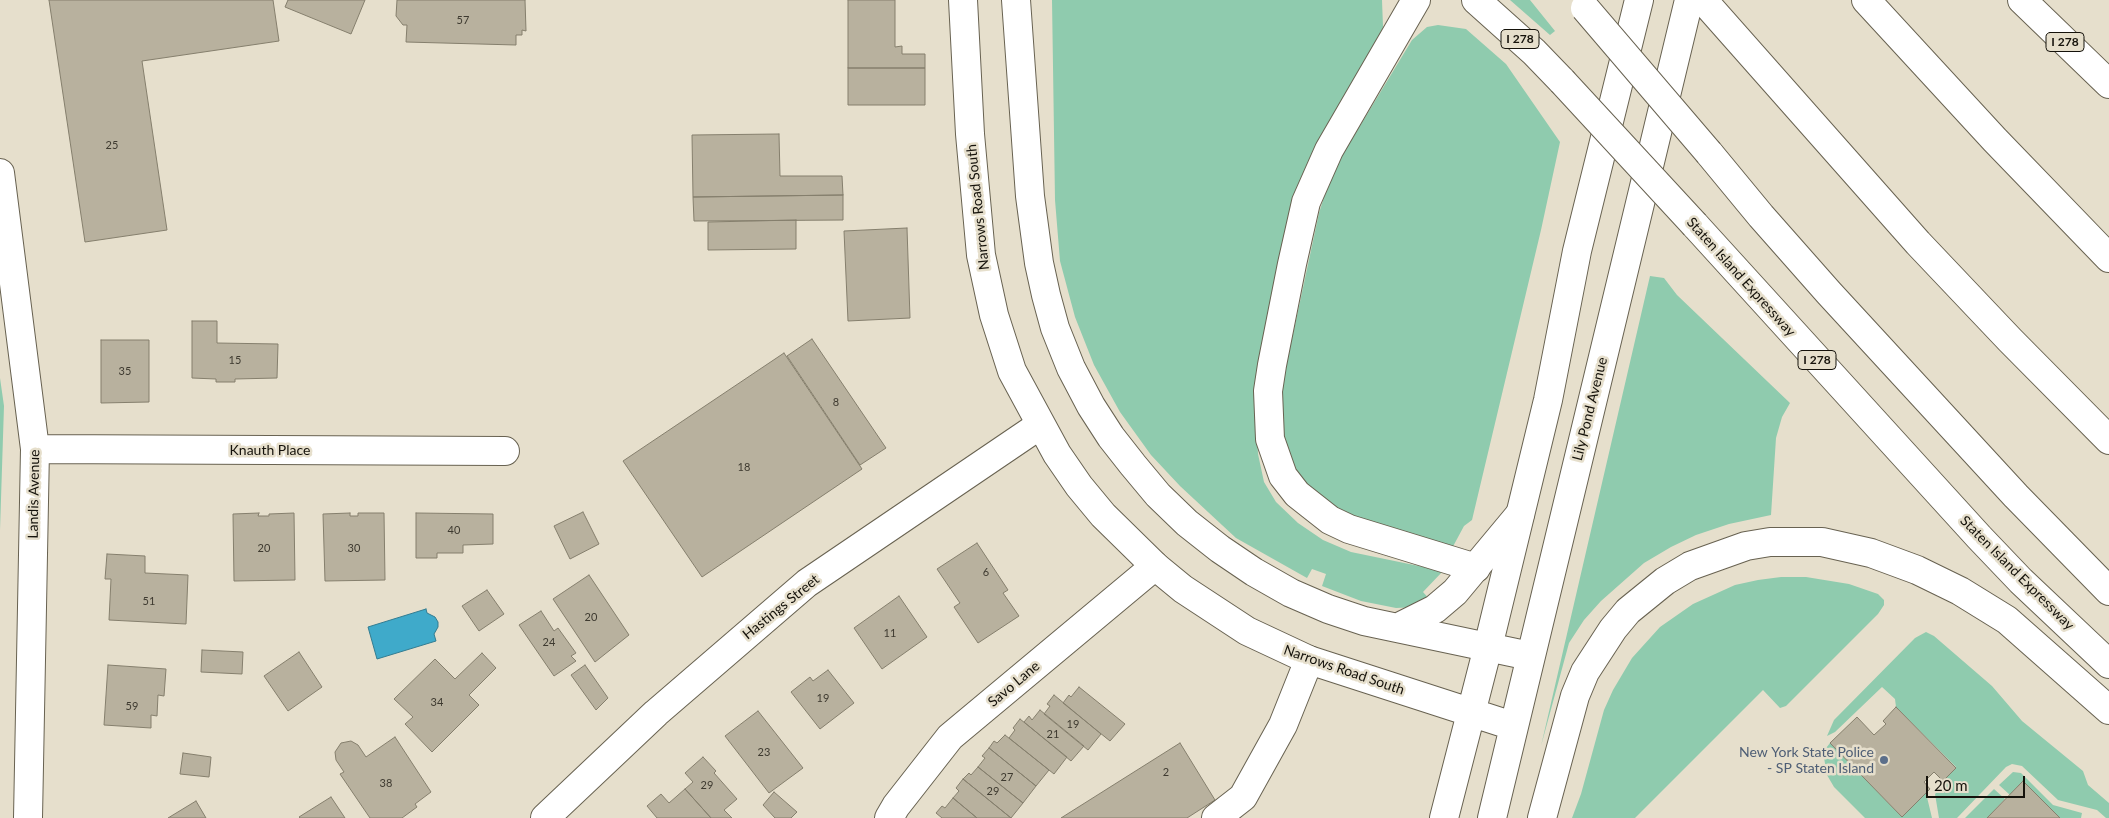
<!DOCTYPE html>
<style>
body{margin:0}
#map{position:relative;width:2109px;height:818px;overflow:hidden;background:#e6dfcc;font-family:Lato,sans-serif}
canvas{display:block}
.scale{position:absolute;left:1926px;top:776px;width:99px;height:22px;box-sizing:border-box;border:2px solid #15120b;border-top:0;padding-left:6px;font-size:15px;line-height:18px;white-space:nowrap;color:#15120b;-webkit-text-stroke:4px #e6dfcc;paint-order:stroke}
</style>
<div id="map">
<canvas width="2109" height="818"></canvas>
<div class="scale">20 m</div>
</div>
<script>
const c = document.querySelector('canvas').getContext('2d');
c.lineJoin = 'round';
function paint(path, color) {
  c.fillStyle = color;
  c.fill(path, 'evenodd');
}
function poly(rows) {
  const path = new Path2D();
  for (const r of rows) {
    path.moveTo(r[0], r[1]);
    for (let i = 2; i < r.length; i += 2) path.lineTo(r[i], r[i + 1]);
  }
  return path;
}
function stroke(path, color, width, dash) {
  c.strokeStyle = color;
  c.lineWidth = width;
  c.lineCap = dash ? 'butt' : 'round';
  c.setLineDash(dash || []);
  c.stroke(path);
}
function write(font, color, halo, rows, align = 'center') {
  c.font = font + ' Lato,sans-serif';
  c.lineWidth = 5;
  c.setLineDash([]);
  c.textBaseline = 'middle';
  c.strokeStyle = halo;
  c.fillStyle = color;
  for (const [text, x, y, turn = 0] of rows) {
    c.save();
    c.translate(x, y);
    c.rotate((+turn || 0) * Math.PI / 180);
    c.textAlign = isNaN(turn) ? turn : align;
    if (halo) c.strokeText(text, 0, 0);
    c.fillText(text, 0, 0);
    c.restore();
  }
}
const green = poly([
 [1052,0,1382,0,1383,27,1378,40,1331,127,1256,416,1258,454,1264,482,1276,502,1298,523,1323,540,1351,552,1443,571,1423,592,1431,601,1416,607,1396,608,1361,601,1322,586,1326,574,1312,569,1307,578,1236,538,1180,486,1151,455,1120,412,1094,365,1075,317,1060,261,1055,200],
 [1510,0,1530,0,1555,31,1550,35],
 [1438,25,1466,29,1506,64,1560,142,1541,230,1472,520,1464,526,1450,552,1386,535,1332,507,1306,484,1290,462,1283,439,1280,411,1283,381,1319,213,1332,172,1412,40,1427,27],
 [1650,276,1664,278,1677,295,1790,403,1782,417,1776,438,1771,515,1729,524,1696,535,1671,547,1644,563,1601,601,1584,620,1569,643,1541,746],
 [0,378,4,406,0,530],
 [1781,577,1806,577,1849,584,1878,594,1884,600,1884,605,1878,614,1786,706,1780,708,1763,690,1635,818,1572,818,1581,794,1604,710,1613,690,1632,658,1660,627,1693,604,1735,585,1758,580],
 [1926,632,1934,636,1992,686,2022,721,2083,771,2088,785,2109,803,2109,818,2106,818,2097,810,2058,800,2022,766,2012,764,2006,767,1957,818,1939,818,1935,794,1945,784,1943,781,1956,767,1896,707,1895,699,1882,687,1835,732,1827,736,1834,720,1915,638],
 [1830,743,1902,817,1926,793,1932,818,1865,818,1834,787,1827,775,1823,752],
 [2013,772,2021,773,2053,805,2082,813,2081,818,2060,818,2023,781,2010,795,1999,785],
 [1994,789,2005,799,1987,818,1965,818]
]);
const water = poly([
 [426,609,427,613,435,617,438,622,438,627,434,634,436,641,377,659,368,627,426,609]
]);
const building = poly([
 [49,0,273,0,279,41,142,61,167,230,85,242,49,0],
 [288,0,365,0,351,34,285,7,288,0],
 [525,0,526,31,522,30,522,35,516,35,516,45,406,42,407,25,403,25,396,16,397,0,525,0],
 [848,0,895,0,895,47,902,46,902,54,925,54,925,68,848,68,848,0],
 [848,68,925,68,925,105,848,105,848,68],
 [779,134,780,176,842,176,843,195,693,197,692,135,779,134],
 [843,195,843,220,694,221,693,197,843,195],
 [796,220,796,249,708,250,708,222,796,220],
 [907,228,910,318,848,321,844,231,907,228],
 [192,321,217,321,217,343,278,344,277,378,235,379,235,382,216,382,216,379,192,378,192,321],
 [812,339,886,448,860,465,787,356,812,339],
 [101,340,149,340,149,402,101,403,101,340],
 [784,353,862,469,702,577,623,461,784,353],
 [583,512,599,544,570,559,554,526,583,512],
 [259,513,258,516,269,516,269,514,294,513,295,580,234,581,233,514,259,513],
 [350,513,350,516,358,516,358,513,384,513,385,580,325,581,323,514,350,513],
 [416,513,493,514,493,544,463,545,463,553,437,553,437,558,416,558,416,513],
 [977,543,1008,590,1003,593,1019,616,978,643,954,607,960,603,937,569,977,543],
 [107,554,145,556,145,573,188,575,186,624,109,620,111,579,105,579,107,554],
 [589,575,629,635,595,662,553,599,589,575],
 [487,590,504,614,479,631,462,606,487,590],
 [899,596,927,637,882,669,854,628,899,596],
 [541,611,554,631,558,628,576,653,571,656,576,661,554,676,519,625,541,611],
 [202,650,243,652,242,674,201,672,202,650],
 [299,652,322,687,288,711,264,676,299,652],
 [482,653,496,668,469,695,479,705,432,752,405,724,413,717,394,699,435,659,455,679,482,653],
 [108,665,166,669,164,696,158,695,157,716,151,715,151,728,104,725,108,665],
 [585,665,608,698,596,710,571,675,585,665],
 [828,670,854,703,820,729,791,692,810,677,813,681,828,670],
 [1079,687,1125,724,1110,741,1063,703,1069,695,1071,697,1079,687],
 [1054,695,1101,734,1088,750,1044,714,1050,706,1047,704,1054,695],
 [1896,707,1956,768,1943,781,1934,772,1924,782,1930,789,1902,817,1830,743,1857,717,1874,735,1886,724,1883,721,1896,707],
 [1040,710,1084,746,1071,761,1024,722,1029,716,1032,720,1040,710],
 [758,711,803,768,769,793,725,736,758,711],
 [1020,719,1067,757,1054,774,1009,738,1015,730,1013,728,1020,719],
 [1005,735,1049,770,1036,786,989,748,994,741,997,743,1005,735],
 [395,737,431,792,415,804,417,807,402,818,370,818,340,774,344,772,336,760,335,752,341,743,351,741,358,745,366,757,395,737],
 [1180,743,1215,800,1187,818,1061,818,1180,743],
 [989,748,1036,786,1023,803,978,767,985,758,982,756,989,748],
 [183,753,211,757,209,777,180,774,183,753],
 [703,757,716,771,714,773,737,799,724,810,732,818,711,818,685,789,693,782,685,773,703,757],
 [978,767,1023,803,1011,818,963,779,969,773,971,775,978,767],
 [963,779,1011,818,977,818,953,798,959,791,956,788,963,779],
 [2023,781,2060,818,1987,818,2023,781],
 [685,789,711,818,657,818,647,806,661,794,669,803,685,789],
 [774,792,797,812,791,818,775,818,763,805,774,792],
 [331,797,345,818,300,818,299,817,331,797],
 [953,798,977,818,942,818,936,813,942,806,945,808,953,798],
 [196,801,206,818,168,818,196,801]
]);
const minor = poly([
 [1416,0,1329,150,1306,202,1292,264,1272,365,1268,391,1270,439,1283,476,1297,494,1330,520,1349,529,1476,568],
 [0,173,35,449,28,818],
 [35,449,505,451],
 [545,818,656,713,807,583,1040,425],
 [889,818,896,806,950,737,1155,566],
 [1216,818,1243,797,1283,725,1309,660]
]);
const major = poly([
 [963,0,970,134,981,255,994,315,1012,371,1057,454,1079,486,1103,515,1155,566,1183,589,1247,631,1309,660,1513,726],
 [1444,818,1488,647,1548,400,1577,251,1639,0],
 [1492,818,1689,0]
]);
const highway = poly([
 [1016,0,1030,196,1039,263,1046,295,1055,328,1071,368,1091,406,1111,437,1133,465,1158,495,1187,523,1220,549,1254,572,1291,593,1328,609,1364,621,1530,656],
 [1476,0,1534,52,1562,81],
 [1703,0,1918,243,2010,340,2109,440],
 [1866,0,1995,140,2109,258],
 [2022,0,2109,84],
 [1709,153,1761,216,1829,293,2016,496,2109,591],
 [1695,225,1979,537,2021,581,2109,664],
 [1397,628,1435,609,1455,592,1520,514],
 [1542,818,1575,696,1585,672,1613,629,1628,611,1665,581,1690,566,1746,546,1770,542,1822,542,1871,553,1917,570,1960,591,2007,620,2109,710]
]);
const highwayBridge = poly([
 [1585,8,1709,153],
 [1562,81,1695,225]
]);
const markers = [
 [1884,760,5,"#5c6f8a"]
];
const numberNames = [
 ["57",463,20],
 ["25",112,145],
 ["15",235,360],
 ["35",125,371],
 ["8",836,402],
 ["18",744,467],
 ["40",454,530],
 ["20",264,548],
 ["30",354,548],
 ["6",986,572],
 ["51",149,601],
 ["20",591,617],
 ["11",890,633],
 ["24",549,642],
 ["19",823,698],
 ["34",437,702],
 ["59",132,706],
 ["19",1073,724],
 ["21",1053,734],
 ["23",764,752],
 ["2",1166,772],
 ["27",1007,777],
 ["38",386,783],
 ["29",707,785],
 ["29",993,791]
];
const shields = [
 [1520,39,38],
 [2065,42,38],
 [1817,360,38]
];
const shieldNames = [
 ["I 278",1520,39],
 ["I 278",2065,42],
 ["I 278",1817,360]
];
const streetNames = [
 ["Narrows Road South",978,207,-96],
 ["Staten Island Expressway",1741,277,48],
 ["Lily Pond Avenue",1590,409,-76],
 ["Knauth Place",270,450],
 ["Landis Avenue",34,494,-89],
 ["Staten Island Expressway",2017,573,45],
 ["Hastings Street",781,607,-39],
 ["Narrows Road South",1344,670,19],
 ["Savo Lane",1014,684,-40]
];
const serviceNames = [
 ["New York State Police",1874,752],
 ["- SP Staten Island",1874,768]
];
paint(green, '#8fcbae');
paint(water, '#3faaca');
stroke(water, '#327c91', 1);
paint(building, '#b8b19e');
stroke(building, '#857f6d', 1);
stroke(minor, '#686251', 30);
stroke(major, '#686251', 30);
stroke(highway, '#686251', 30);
stroke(minor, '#fff', 28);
stroke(major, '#fff', 28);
stroke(highway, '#fff', 28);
stroke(highwayBridge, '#686251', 30, []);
stroke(highwayBridge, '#fff', 28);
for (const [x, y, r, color] of markers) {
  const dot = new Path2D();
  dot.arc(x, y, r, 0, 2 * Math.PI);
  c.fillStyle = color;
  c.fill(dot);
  stroke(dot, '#e6dfcc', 2);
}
write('11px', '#3e3a30', null, numberNames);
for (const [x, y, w] of shields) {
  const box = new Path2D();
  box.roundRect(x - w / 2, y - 9.5, w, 19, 4);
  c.fillStyle = '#e6dfcc';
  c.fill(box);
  stroke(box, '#15120b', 1);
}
write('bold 12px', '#15120b', null, shieldNames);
write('14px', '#15120b', '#e6dfcc', streetNames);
write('14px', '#4e5e75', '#e6dfcc', serviceNames, 'right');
</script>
